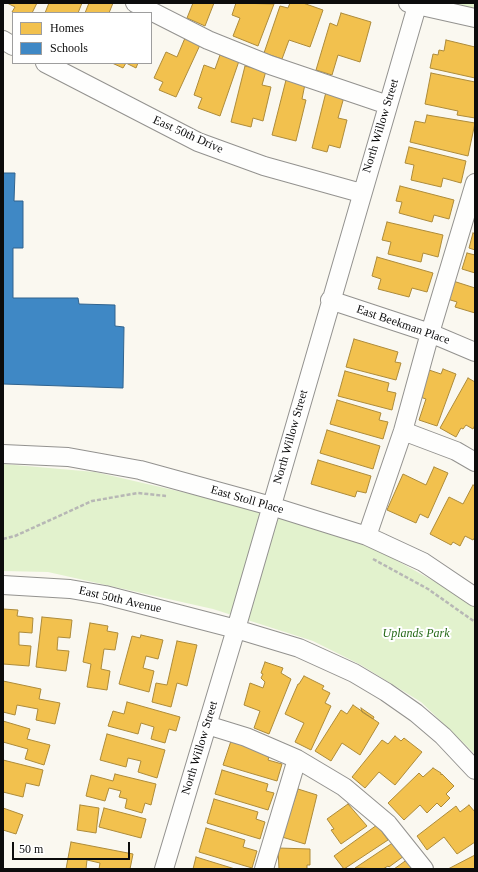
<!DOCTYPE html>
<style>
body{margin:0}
#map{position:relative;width:478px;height:872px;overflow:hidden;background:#faf8f0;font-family:"Times New Roman",serif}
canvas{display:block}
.frame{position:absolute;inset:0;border:4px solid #0c0c0c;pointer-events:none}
.legend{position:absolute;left:12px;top:12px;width:140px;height:52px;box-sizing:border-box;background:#fff;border:1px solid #9e9e9e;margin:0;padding:5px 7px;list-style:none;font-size:12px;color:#0c0c0c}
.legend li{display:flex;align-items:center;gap:8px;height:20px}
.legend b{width:20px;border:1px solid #9e9e9e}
.scale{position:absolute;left:12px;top:842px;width:118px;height:18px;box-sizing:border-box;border:2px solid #0c0c0c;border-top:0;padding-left:5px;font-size:12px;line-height:14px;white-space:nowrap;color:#0c0c0c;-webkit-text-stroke:3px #fff;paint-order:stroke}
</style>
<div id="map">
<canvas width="478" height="872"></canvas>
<div class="frame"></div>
<ul class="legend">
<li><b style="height:11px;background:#f2c14e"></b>Homes</li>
<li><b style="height:11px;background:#3f88c5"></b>Schools</li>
</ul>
<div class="scale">50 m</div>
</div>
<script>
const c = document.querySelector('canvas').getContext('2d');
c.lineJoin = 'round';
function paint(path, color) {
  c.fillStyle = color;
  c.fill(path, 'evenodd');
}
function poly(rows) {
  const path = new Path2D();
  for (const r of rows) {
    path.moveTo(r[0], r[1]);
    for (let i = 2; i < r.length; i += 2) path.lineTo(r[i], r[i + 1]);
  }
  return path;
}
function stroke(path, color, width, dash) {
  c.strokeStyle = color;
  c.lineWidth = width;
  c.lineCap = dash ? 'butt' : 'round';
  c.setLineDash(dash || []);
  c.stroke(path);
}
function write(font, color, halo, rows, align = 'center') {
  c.font = font + ' "Times New Roman",serif';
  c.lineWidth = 4;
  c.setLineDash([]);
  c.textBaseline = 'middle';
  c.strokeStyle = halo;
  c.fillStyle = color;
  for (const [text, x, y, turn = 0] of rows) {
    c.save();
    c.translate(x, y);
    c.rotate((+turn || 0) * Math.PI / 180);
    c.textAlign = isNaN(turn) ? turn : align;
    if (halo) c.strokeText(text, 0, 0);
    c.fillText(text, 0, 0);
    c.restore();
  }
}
const green = poly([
 [425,3,475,3,475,13],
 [3,464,95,472,243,506,365,543,459,595,475,607,475,754,421,702,361,665,313,641,213,609,48,572,3,571]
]);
const homes = poly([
 [7,3,37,3,32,13,15,13,12,12,15,7,7,3],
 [49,3,82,3,78,13,45,13,49,3],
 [89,3,113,3,109,13,85,13,89,3],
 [193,3,214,3,205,26,187,18,193,3],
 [236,3,274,4,258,46,233,36,240,18,232,15,236,3],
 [290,3,303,3,323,10,310,47,289,40,282,59,264,53,280,6,288,8,290,3],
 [341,13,371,22,360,62,338,55,332,75,316,70,330,23,337,26,341,13],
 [185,38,200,45,176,97,159,90,163,82,154,78,166,52,177,57,185,38],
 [446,40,475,47,475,78,430,68,433,54,438,55,439,50,444,51,446,40],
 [220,55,239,61,220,116,198,108,202,98,194,95,204,65,215,69,220,55],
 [112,63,138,63,136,68,126,63,123,68,112,63],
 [245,66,266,71,262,85,271,87,263,121,253,118,251,127,231,122,245,66],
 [431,73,475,82,475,118,457,115,458,111,425,104,431,73],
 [286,80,305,84,302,99,306,100,296,141,272,135,286,80],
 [326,92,344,97,338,118,347,120,340,148,329,145,327,152,312,148,326,92],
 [427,115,475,123,468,156,410,142,415,121,425,123,427,115],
 [409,147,466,161,461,183,443,178,441,187,411,180,414,165,405,163,409,147],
 [400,186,454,200,449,219,434,215,432,222,399,213,402,202,396,201,400,186],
 [387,222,443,235,438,257,423,253,421,262,388,254,391,242,382,240,387,222],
 [473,233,475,234,475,250,469,248,473,233],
 [467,253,475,255,475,273,462,269,467,253],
 [377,257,433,273,427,292,412,288,409,297,378,289,381,279,372,276,377,257],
 [450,280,475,288,475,313,455,307,457,302,444,298,450,280],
 [354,339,398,352,395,362,401,363,396,380,346,367,354,339],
 [443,369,456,374,437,426,419,420,426,399,420,397,429,370,441,374,443,369],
 [345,371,389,383,387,391,396,393,392,410,338,396,345,371],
 [468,378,475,382,475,425,473,429,466,425,463,429,461,428,456,437,440,428,468,378],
 [337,400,381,413,379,420,388,422,383,439,330,424,337,400],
 [327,430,380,446,373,469,320,453,327,430],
 [318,460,371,476,366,493,357,491,355,497,311,484,318,460],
 [434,467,448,473,428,518,420,514,416,523,387,510,403,474,426,485,434,467],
 [473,485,475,486,475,537,473,540,465,536,460,546,453,542,451,545,430,534,449,497,463,504,473,485],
 [3,609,18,610,17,616,33,618,32,633,19,632,19,645,31,646,29,666,3,664,3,609],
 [42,617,72,620,70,638,58,637,57,650,69,651,66,671,36,667,42,617],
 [90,623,108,626,107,631,118,633,115,650,104,649,101,669,110,671,107,690,87,687,91,664,83,662,90,623],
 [141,635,163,640,158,659,146,656,143,668,154,671,149,692,119,684,132,636,140,638,141,635],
 [177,641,197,645,187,686,177,683,171,707,152,702,156,683,167,685,177,641],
 [265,662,283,668,281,673,291,679,269,734,254,728,260,711,244,705,250,683,263,688,265,682,261,678,263,674,261,673,265,662],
 [304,676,324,686,322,689,330,693,325,703,331,706,311,750,295,742,304,723,285,714,298,684,299,684,304,676],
 [3,681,41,689,39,699,60,703,55,724,36,720,38,709,17,705,15,715,3,712,3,681],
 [127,702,180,717,176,731,169,729,165,743,151,739,154,727,141,723,138,734,108,726,113,711,124,714,127,702],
 [353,705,379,723,360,755,342,743,331,761,315,751,341,710,347,714,353,705],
 [361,708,374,717,373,719,362,712,361,708],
 [3,721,30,729,27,739,50,745,44,765,25,759,28,749,3,742,3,721],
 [107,734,165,750,157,778,138,772,141,761,128,758,126,767,100,760,107,734],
 [395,736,401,741,404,738,422,752,395,785,379,772,365,788,352,777,382,740,388,744,395,736],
 [231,741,270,753,268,760,282,764,277,781,223,765,231,741],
 [3,760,43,770,39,786,26,783,23,797,3,792,3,760],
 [433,768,441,773,441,775,442,774,454,786,446,794,450,798,441,807,437,803,427,813,420,805,404,820,388,803,419,773,423,777,433,768],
 [222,770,268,784,266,791,274,793,268,810,215,794,222,770],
 [115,774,156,784,151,805,145,803,142,813,125,808,127,799,119,797,121,791,109,788,105,801,86,796,91,775,113,781,115,774],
 [298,789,317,795,305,844,282,837,298,789],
 [214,799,258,812,256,819,265,822,260,839,207,823,214,799],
 [348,804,367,826,341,844,331,830,334,829,327,819,348,804],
 [80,805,99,808,96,833,77,830,80,805],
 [469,805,475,812,475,842,457,854,444,837,427,850,417,836,456,806,460,812,469,805],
 [3,808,23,815,16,834,3,830,3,808],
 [104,808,146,819,141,838,99,827,104,808],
 [377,825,388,840,344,869,334,856,377,825],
 [206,828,245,840,243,847,257,851,252,868,199,852,206,828],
 [71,842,133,854,130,869,99,869,100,863,87,860,86,869,66,869,71,842],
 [394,842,404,856,389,867,388,866,383,869,355,868,394,842],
 [278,848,310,849,310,865,307,865,307,869,279,869,278,848],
 [475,855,475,869,448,869,475,855],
 [196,857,235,869,193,869,196,857],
 [408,859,415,869,394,869,408,859]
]);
const schools = poly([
 [3,173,15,173,14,201,23,201,23,248,13,248,13,298,78,298,79,304,115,305,115,326,124,327,123,388,3,384,3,173]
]);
const path = poly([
 [3,539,15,536,92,501,138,493,166,496],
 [373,559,428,589,475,622]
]);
const minor = poly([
 [135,3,208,40,270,65,388,105],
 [408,3,475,18],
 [3,40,13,46],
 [45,63,198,142,264,166,361,193],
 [330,300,430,333,475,352],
 [403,431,456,451,475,462],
 [3,454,68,457,140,470,271,506,367,536,423,562,475,597],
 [367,536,403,431,430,333,475,183],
 [3,585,70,589,105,595,236,629,299,648,354,673,386,692,416,713,443,736,475,770],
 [207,725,246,737,297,759,344,787,388,824,424,869],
 [164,869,236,629,417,6],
 [264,869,297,759]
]);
const streetNames = [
 ["North Willow Street",381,126,-73],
 ["East 50th Drive",188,135,24],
 ["East Beekman Place",403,325,19],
 ["North Willow Street",291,437,-74],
 ["East Stoll Place",247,500,16],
 ["East 50th Avenue",120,600,13],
 ["North Willow Street",200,748,-73]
];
const parkNames = [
 ["Uplands Park",416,634]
];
paint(green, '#e2f2cd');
paint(homes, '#f2c14e');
stroke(homes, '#ad8b3a', 1);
paint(schools, '#3f88c5');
stroke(schools, '#30638e', 1);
stroke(minor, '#93928f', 20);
stroke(path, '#b7b7b5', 2.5, [4, 2]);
stroke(minor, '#fefefd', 18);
write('12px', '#0c0c0c', '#fff', streetNames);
write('italic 12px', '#256917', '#fff', parkNames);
</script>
